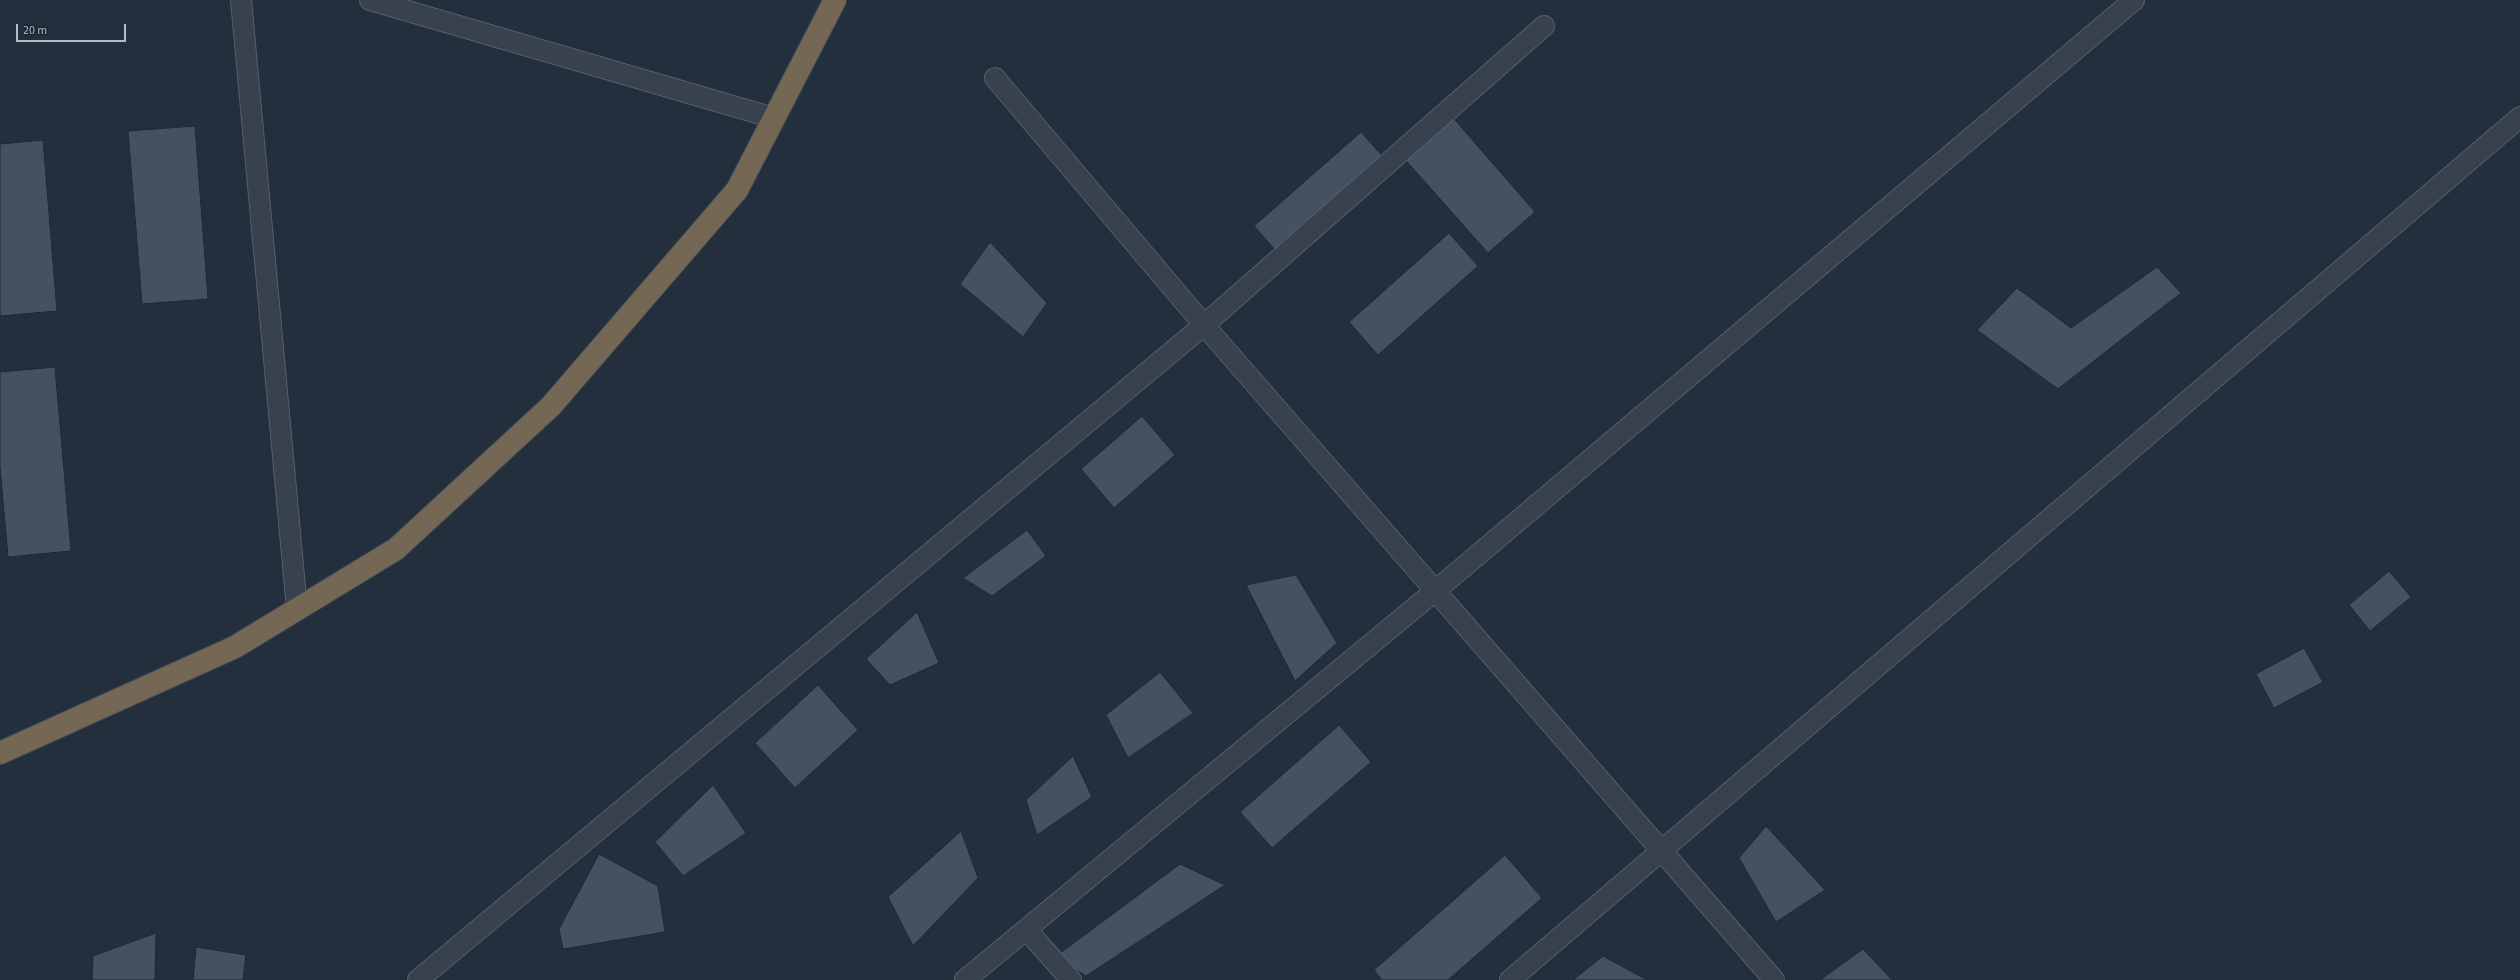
<!DOCTYPE html>
<style>
body{margin:0}
#map{position:relative;width:2520px;height:980px;overflow:hidden;background:#242f3e;font-family:"Source Sans 3",sans-serif}
canvas{display:block}
.scale{position:absolute;left:16px;top:24px;width:110px;height:18px;box-sizing:border-box;border:2px solid #b4bcc9;border-top:0;padding-left:5px;font-size:12px;line-height:14px;white-space:nowrap;color:#b4bcc9;-webkit-text-stroke:3px #1d2633;paint-order:stroke}
</style>
<div id="map">
<canvas width="2520" height="980"></canvas>
<div class="scale">20 m</div>
</div>
<script>
const c = document.querySelector('canvas').getContext('2d');
c.lineJoin = 'round';
function paint(path, color) {
  c.fillStyle = color;
  c.fill(path, 'evenodd');
}
function poly(rows) {
  const path = new Path2D();
  for (const r of rows) {
    path.moveTo(r[0], r[1]);
    for (let i = 2; i < r.length; i += 2) path.lineTo(r[i], r[i + 1]);
  }
  return path;
}
function stroke(path, color, width, dash) {
  c.strokeStyle = color;
  c.lineWidth = width;
  c.lineCap = dash ? 'butt' : 'round';
  c.setLineDash(dash || []);
  c.stroke(path);
}
const building = poly([
 [1442,105,1535,212,1488,253,1394,147,1442,105],
 [195,126,208,299,142,304,128,131,195,126],
 [1361,132,1391,166,1284,260,1254,226,1361,132],
 [43,140,57,311,0,316,0,144,43,140],
 [1449,233,1478,266,1378,355,1349,322,1449,233],
 [990,242,1047,303,1023,337,960,284,990,242],
 [2157,267,2181,293,2058,389,1977,330,2017,288,2071,328,2157,267],
 [55,367,71,551,8,557,0,467,0,372,55,367],
 [1142,416,1175,455,1114,508,1081,469,1142,416],
 [1027,530,1046,556,992,596,963,578,1027,530],
 [2389,571,2411,597,2370,631,2349,605,2389,571],
 [1296,575,1337,643,1295,681,1246,585,1296,575],
 [917,612,939,663,890,685,866,659,917,612],
 [2304,648,2323,682,2274,708,2256,674,2304,648],
 [1160,672,1193,713,1128,758,1106,715,1160,672],
 [818,685,858,730,795,788,755,743,818,685],
 [1339,725,1371,762,1272,848,1240,812,1339,725],
 [1073,756,1092,797,1037,835,1026,800,1073,756],
 [713,785,746,833,683,876,655,842,713,785],
 [1766,826,1825,890,1776,922,1739,858,1766,826],
 [961,831,978,878,913,946,888,897,961,831],
 [599,854,658,886,665,932,563,949,559,929,599,854],
 [1505,855,1542,898,1448,980,1382,980,1374,970,1505,855],
 [1180,864,1225,885,1086,976,1055,957,1180,864],
 [156,933,155,980,92,980,93,956,156,933],
 [196,947,246,955,243,980,193,980,196,947],
 [1863,949,1892,980,1820,980,1863,949],
 [1603,956,1647,980,1573,980,1603,956]
]);
const lane = poly([
 [241,0,297,609],
 [370,0,774,118],
 [995,78,1204,325,1774,980],
 [1026,929,1071,980],
 [418,980,1204,325,1544,26],
 [965,980,1435,591,2134,0],
 [1510,980,2520,117]
]);
const highway = poly([
 [0,753,235,647,396,549,551,406,737,190,835,0]
]);
paint(building, '#455162');
stroke(building, '#1f2835', 1);
stroke(lane, '#565f6c', 22);
stroke(highway, '#434c59', 24);
stroke(lane, '#38414e', 20);
stroke(highway, '#746855', 22);
</script>
